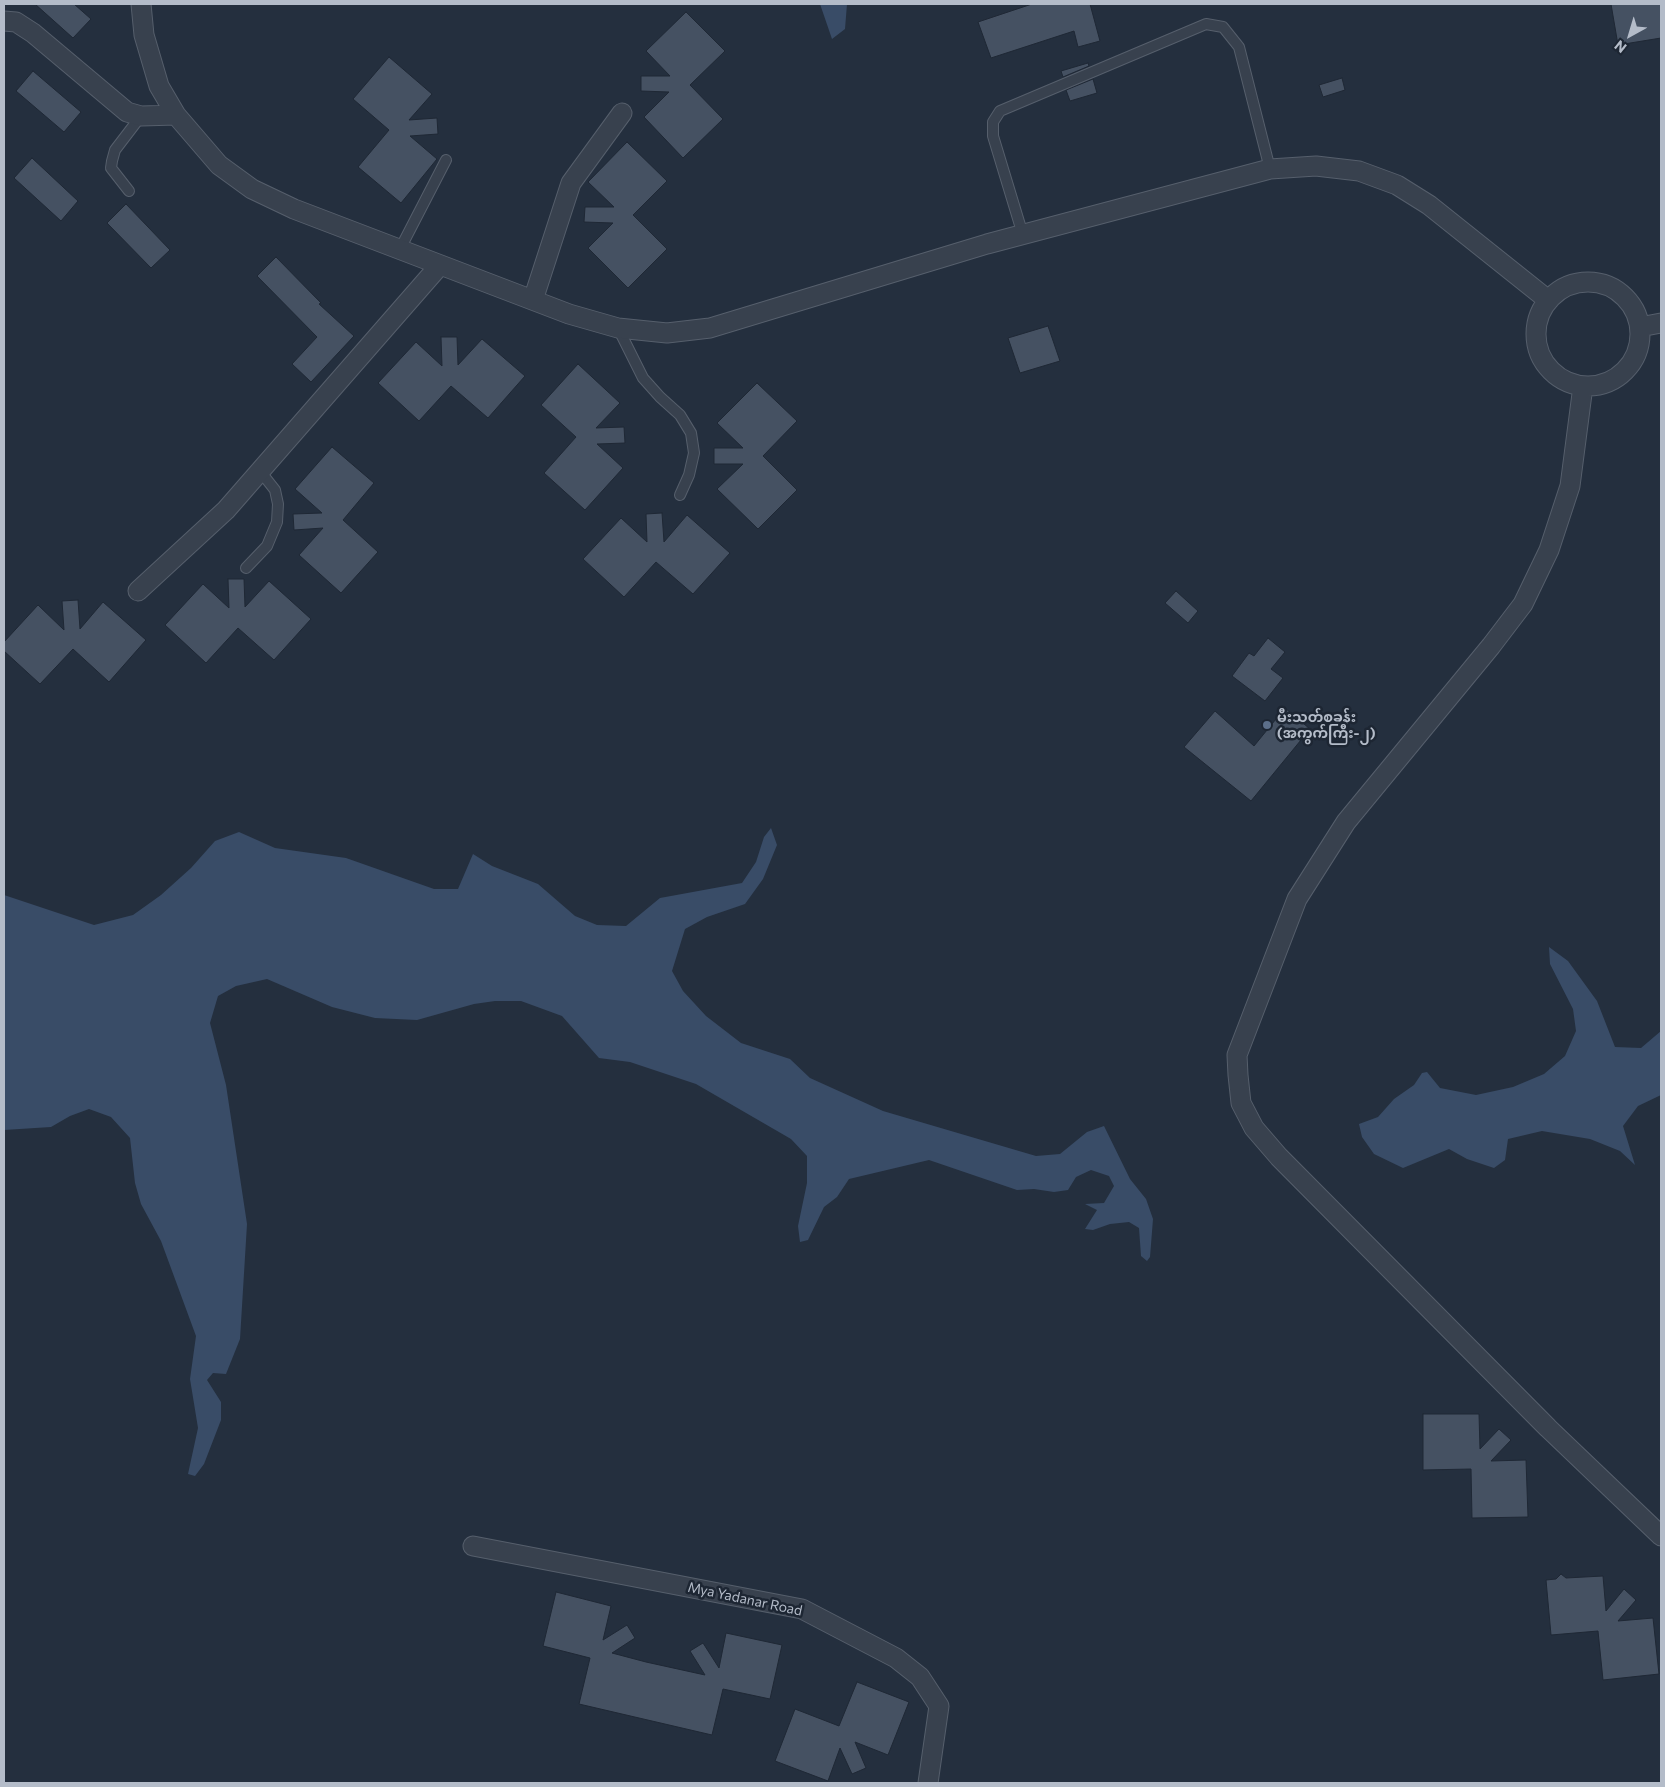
<!DOCTYPE html>
<meta charset="utf-8">
<style>
body{margin:0}
#map{position:relative;width:1665px;height:1787px;overflow:hidden;background:#242f3e;font-family:Commissioner,sans-serif}
canvas{display:block}
.frame{position:absolute;inset:0;border:5px solid #b4bcc9;pointer-events:none}
.north{position:absolute;left:1605px;top:10px;width:50px;height:50px;-webkit-text-stroke:4px #1d2633;paint-order:stroke;rotate:219deg;font-size:14px;font-weight:700;line-height:20px;text-align:center;color:#b4bcc9}
.north::after{content:'';display:block;margin:auto;width:18px;height:22px;background:#b4bcc9;clip-path:polygon(50% 0,100% 100%,50% 72%,0 100%)}
</style>
<div id="map">
<canvas width="1665" height="1787"></canvas>
<div class="frame"></div>
<div class="north">N</div>
</div>
<script>
const c = document.querySelector('canvas').getContext('2d');
c.lineJoin = 'round';
function paint(path, color) {
  c.fillStyle = color;
  c.fill(path, 'evenodd');
}
function poly(rows) {
  const path = new Path2D();
  for (const r of rows) {
    if (r.length === 3) {
      path.moveTo(r[0] + r[2], r[1]);
      path.arc(r[0], r[1], r[2], 0, 2 * Math.PI);
      continue;
    }
    path.moveTo(r[0], r[1]);
    for (let i = 2; i < r.length; i += 2) path.lineTo(r[i], r[i + 1]);
  }
  return path;
}
function stroke(path, color, width, dash) {
  c.strokeStyle = color;
  c.lineWidth = width;
  c.lineCap = dash ? 'butt' : 'round';
  c.setLineDash(dash || []);
  c.stroke(path);
}
function write(font, color, halo, rows, align = 'center') {
  c.font = font + ' Commissioner,"Noto Sans Myanmar",sans-serif';
  c.lineWidth = 5;
  c.setLineDash([]);
  c.textBaseline = 'middle';
  c.strokeStyle = halo;
  c.fillStyle = color;
  for (const [text, x, y, turn = 0] of rows) {
    c.save();
    c.translate(x, y);
    c.rotate((+turn || 0) * Math.PI / 180);
    c.textAlign = isNaN(turn) ? turn : align;
    if (halo) c.strokeText(text, 0, 0);
    c.fillText(text, 0, 0);
    c.restore();
  }
}
const water = poly([
 [820,4,847,4,845,29,832,39],
 [771,828,777,845,763,879,745,904,707,917,685,929,672,971,683,991,706,1016,741,1043,790,1059,810,1078,883,1111,1036,1156,1060,1154,1087,1132,1104,1126,1130,1179,1146,1199,1153,1219,1150,1257,1147,1261,1141,1256,1139,1228,1129,1222,1110,1224,1093,1230,1085,1229,1097,1210,1085,1204,1104,1203,1114,1186,1109,1176,1091,1170,1076,1177,1068,1190,1054,1192,1034,1189,1017,1190,929,1160,849,1179,837,1197,824,1207,808,1240,800,1242,798,1226,807,1183,807,1156,791,1139,696,1084,630,1062,599,1058,562,1016,521,1001,495,1001,474,1004,417,1020,375,1018,332,1007,267,979,236,986,218,996,210,1023,226,1085,247,1224,240,1339,226,1374,213,1373,207,1380,221,1402,221,1420,204,1464,195,1476,188,1474,198,1428,190,1379,196,1336,161,1241,141,1204,135,1183,130,1138,111,1117,89,1109,70,1116,51,1127,4,1130,4,895,94,925,133,915,161,895,191,868,215,841,239,832,275,848,346,858,434,889,458,889,473,854,492,866,538,884,575,916,597,925,626,926,660,898,742,883,756,862,764,837],
 [1549,947,1568,961,1597,1001,1615,1047,1641,1048,1661,1031,1661,1095,1638,1106,1623,1126,1635,1165,1620,1151,1590,1139,1542,1131,1508,1139,1505,1160,1494,1168,1467,1159,1449,1149,1403,1168,1374,1154,1362,1137,1359,1124,1378,1117,1394,1099,1414,1085,1422,1073,1427,1072,1440,1088,1476,1095,1513,1087,1544,1074,1565,1056,1576,1031,1573,1009,1550,964]
]);
const building = poly([
 [35,4,74,4,91,19,73,38,35,4],
 [1032,4,1090,4,1100,41,1078,47,1074,31,991,58,978,22,1032,4],
 [1611,4,1661,4,1661,38,1618,45,1611,4],
 [686,12,725,51,690,85,723,119,683,158,644,117,669,92,641,91,641,76,670,76,646,51,686,12],
 [389,57,432,94,409,120,437,118,438,134,410,136,437,159,401,203,358,167,389,130,353,99,389,57],
 [1088,63,1089,66,1063,77,1061,71,1088,63],
 [33,71,81,112,64,132,16,91,33,71],
 [1342,78,1345,90,1323,97,1319,85,1342,78],
 [1093,79,1097,93,1070,101,1066,90,1093,79],
 [627,142,667,181,633,215,667,249,628,288,588,248,613,223,584,222,585,207,614,207,588,182,627,142],
 [32,158,78,201,61,221,14,178,32,158],
 [126,204,170,250,151,268,107,223,126,204],
 [276,257,321,303,319,304,354,336,311,382,292,364,317,337,257,276,276,257],
 [1048,326,1060,361,1020,373,1008,338,1048,326],
 [441,337,457,337,458,365,482,339,525,376,488,418,451,386,419,421,378,383,416,342,442,366,441,337],
 [578,364,620,403,596,428,624,427,625,443,597,444,623,468,585,510,544,473,576,437,541,405,578,364],
 [757,383,797,421,763,456,797,490,758,529,717,489,743,464,714,464,714,448,743,448,717,423,757,383],
 [332,447,374,483,343,520,378,552,341,593,299,555,323,528,294,530,293,514,322,513,295,489,332,447],
 [662,513,664,542,687,515,730,553,693,594,656,562,624,597,583,559,621,518,647,542,646,514,662,513],
 [228,579,244,579,245,607,269,581,311,619,274,660,238,628,206,663,165,625,203,584,229,608,228,579],
 [1176,591,1198,611,1188,623,1165,603,1176,591],
 [78,600,80,629,103,602,146,640,109,682,73,649,40,684,4,651,4,642,38,605,64,630,62,601,78,600],
 [1268,638,1285,652,1271,669,1283,678,1265,701,1232,676,1249,653,1254,656,1268,638],
 [1285,708,1310,729,1251,801,1184,747,1215,711,1254,746,1285,708],
 [1423,1414,1479,1414,1480,1449,1499,1429,1511,1440,1491,1461,1526,1460,1528,1517,1472,1518,1471,1469,1423,1470,1423,1414],
 [1561,1574,1566,1578,1603,1576,1606,1611,1624,1589,1636,1600,1618,1621,1653,1618,1659,1674,1603,1680,1598,1631,1551,1635,1546,1580,1556,1579,1561,1574],
 [556,1592,611,1606,603,1640,627,1625,635,1638,612,1653,646,1662,705,1675,690,1651,703,1643,719,1668,726,1633,782,1645,770,1699,723,1689,712,1735,579,1704,590,1658,543,1646,556,1592],
 [857,1682,909,1702,888,1755,855,1742,866,1768,852,1774,840,1748,828,1781,775,1761,795,1709,839,1726,857,1682]
]);
const service = poly([
 [129,191,111,168,112,161,115,150,141,116],
 [1023,235,993,136,993,122,1000,111,1206,24,1223,27,1239,47,1270,169],
 [400,249,446,160],
 [618,328,643,378,660,397,680,415,691,433,694,453,689,475,680,495],
 [246,568,267,546,277,522,278,504,275,490,260,471]
]);
const minor = poly([
 [141,4,144,35,159,86,176,115,219,165,252,189,294,209,569,314,618,328,667,333,710,328,987,244,1270,169,1316,166,1359,171,1397,185,1429,205,1548,300],
 [4,21,16,22,33,33,127,112,141,116,176,115],
 [1588,334,52],
 [533,300,571,183,622,113],
 [1640,327,1661,323],
 [1583,386,1570,486,1549,550,1523,604,1491,646,1346,822,1297,899,1237,1055,1238,1075,1241,1103,1254,1128,1279,1157,1548,1428,1661,1536],
 [138,591,226,510,440,265],
 [473,1546,802,1609,896,1658,920,1677,939,1706,928,1783]
]);
const markers = [
 [1267,725,5,"#5c6f8a"]
];
const poiNames = [
 ["မီးသတ်စခန်း",1277,717],
 ["(အကွက်ကြီး-၂)",1277,733]
];
const streetNames = [
 ["Mya Yadanar Road",745,1599,12]
];
paint(water, '#394c67');
paint(building, '#455162');
stroke(building, '#1f2835', 1);
stroke(service, '#565f6c', 12);
stroke(minor, '#565f6c', 21);
stroke(service, '#38414e', 10);
stroke(minor, '#38414e', 19);
for (const [x, y, r, color] of markers) {
  const dot = new Path2D();
  dot.arc(x, y, r, 0, 2 * Math.PI);
  c.fillStyle = color;
  c.fill(dot);
  stroke(dot, '#1d2633', 2);
}
write('bold 14px', '#b4bcc9', '#1d2633', poiNames, 'left');
write('14px', '#b4bcc9', '#1d2633', streetNames);
</script>
